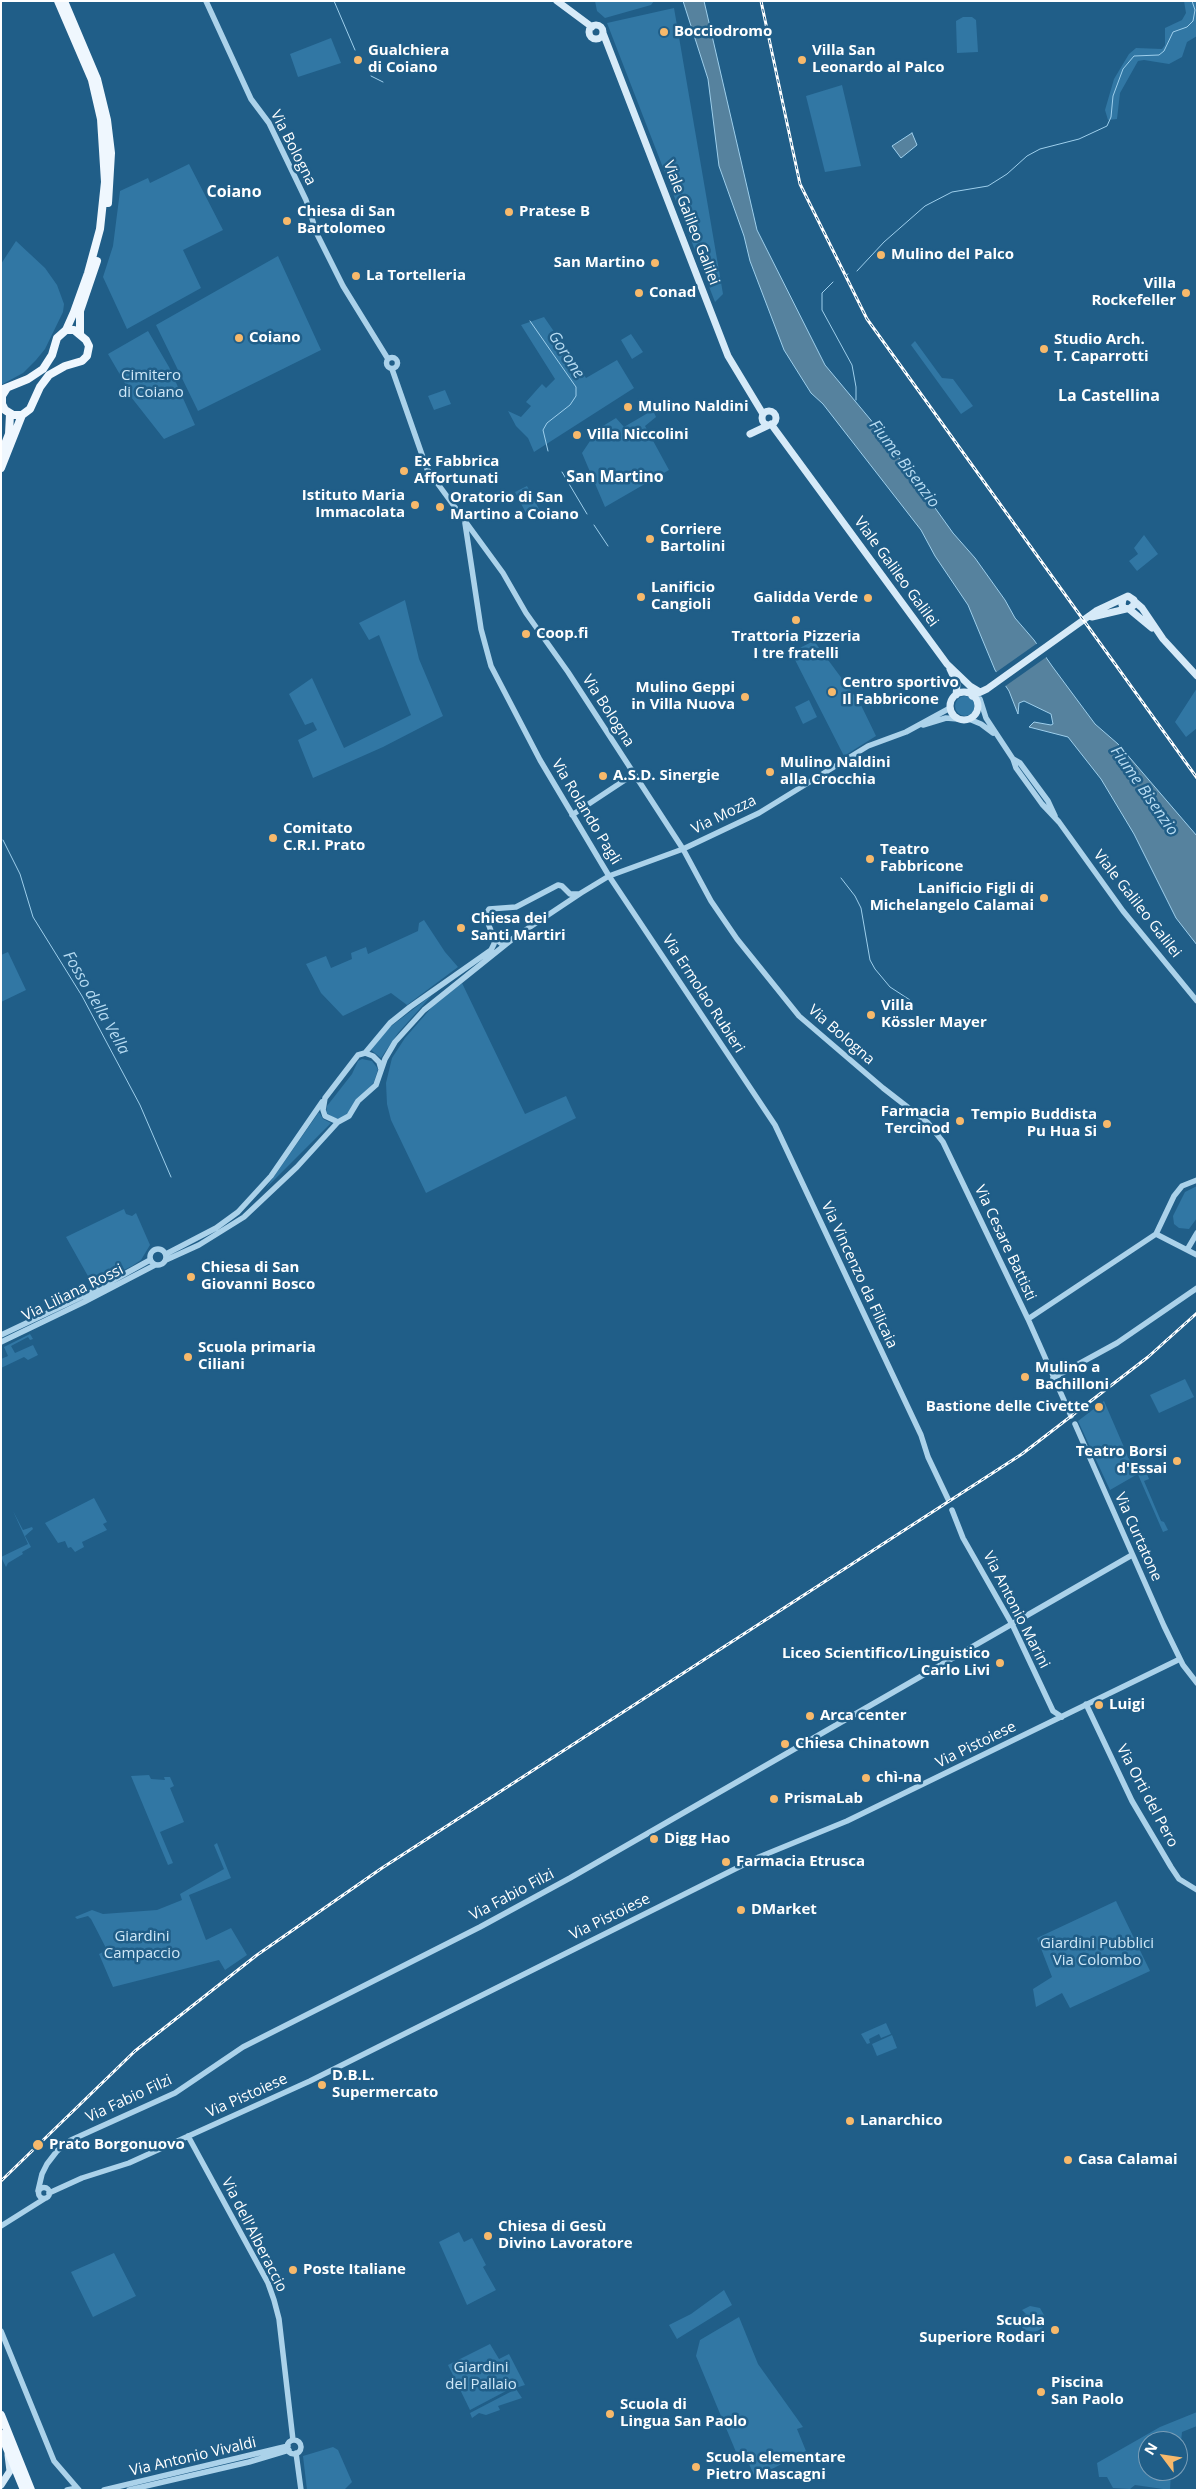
<!DOCTYPE html>
<meta charset="utf-8">
<style>
body{margin:0}
#map{position:relative;width:1198px;height:2491px;overflow:hidden;background:#205e88;font-family:"Open Sans",sans-serif}
canvas{display:block}
.frame{position:absolute;inset:0;border:2px solid #fff;pointer-events:none}
.north{position:absolute;left:1138px;top:2431px;width:50px;height:50px;box-sizing:border-box;background:#205e88;border:1px solid #799eb8;border-radius:50%;rotate:301deg;font-size:14px;font-weight:700;line-height:20px;text-align:center;color:#fff}
.north::after{content:'';display:block;margin:auto;width:18px;height:22px;background:#f7b96b;clip-path:polygon(50% 0,100% 100%,50% 72%,0 100%)}
</style>
<div id="map">
<canvas width="1198" height="2491"></canvas>
<div class="frame"></div>
<div class="north">N</div>
</div>
<script>
const c = document.querySelector('canvas').getContext('2d');
c.lineJoin = 'round';
function paint(path, color) {
  c.fillStyle = color;
  c.fill(path, 'evenodd');
}
function poly(rows) {
  const path = new Path2D();
  for (const r of rows) {
    if (r.length === 3) {
      path.moveTo(r[0] + r[2], r[1]);
      path.arc(r[0], r[1], r[2], 0, 2 * Math.PI);
      continue;
    }
    path.moveTo(r[0], r[1]);
    for (let i = 2; i < r.length; i += 2) path.lineTo(r[i], r[i + 1]);
  }
  return path;
}
function stroke(path, color, width, dash) {
  c.strokeStyle = color;
  c.lineWidth = width;
  c.lineCap = dash ? 'butt' : 'round';
  c.setLineDash(dash || []);
  c.stroke(path);
}
function write(font, color, halo, rows, align = 'center') {
  c.font = font + ' "Open Sans",sans-serif';
  c.lineWidth = 5;
  c.setLineDash([]);
  c.textBaseline = 'middle';
  c.strokeStyle = halo;
  c.fillStyle = color;
  for (const [text, x, y, turn = 0] of rows) {
    c.save();
    c.translate(x, y);
    c.rotate((+turn || 0) * Math.PI / 180);
    c.textAlign = isNaN(turn) ? turn : align;
    if (halo) c.strokeText(text, 0, 0);
    c.fillText(text, 0, 0);
    c.restore();
  }
}
const green = poly([
 [595,1,654,1,651,5,605,18,597,11],
 [1184,1,1197,1,1197,36,1187,42,1182,57,1169,64,1144,60,1138,61,1120,93,1117,119,1108,120,1105,110,1114,79,1129,54,1136,48,1162,49,1165,45,1165,28,1182,20,1186,13],
 [674,8,723,294,715,302,607,23],
 [963,17,972,17,976,20,978,52,957,53,956,21],
 [331,38,341,63,298,77,290,54],
 [842,85,861,166,825,172,806,96],
 [189,164,223,230,183,250,201,288,127,329,103,277,113,246,120,191,148,178,150,183],
 [16,241,45,268,57,285,64,304,63,312,45,349,36,360,23,373,1,385,1,264],
 [278,256,321,350,198,411,156,325],
 [544,317,586,378,617,360,634,388,534,452,528,438,516,426,508,411,521,417,531,406,526,402,542,384,546,388,555,379,521,325],
 [148,331,169,367,195,425,164,439,124,388,126,385,108,354],
 [631,334,643,352,632,359,621,340],
 [915,341,942,378,953,379,973,406,961,414,911,345],
 [445,390,451,404,434,410,428,396],
 [653,410,656,417,645,426,669,470,605,507,582,453,598,429,616,418,624,427],
 [527,486,539,509,527,515,515,492],
 [1144,535,1158,554,1137,571,1129,561,1138,554,1134,548],
 [405,600,419,659,443,716,383,747,313,778,298,740,317,730,313,722,305,725,289,694,312,678,344,748,411,715,379,635,369,640,359,623],
 [814,641,860,703,876,736,844,756,791,652],
 [1197,688,1197,728,1186,737,1175,722],
 [965,706,10],
 [809,700,817,717,803,724,795,707],
 [424,920,445,952,458,967,407,1005,391,993,343,1016,321,993,306,964,326,956,331,968,352,959,351,953,366,947,368,954,418,931,419,923],
 [8,952,26,990,1,1002,1,955],
 [462,983,525,1114,566,1096,576,1118,426,1193,391,1120,387,1104,386,1083,392,1058,405,1038,432,1007],
 [432,995,398,1033,381,1058,371,1050,386,1030],
 [362,1059,372,1061,378,1069,374,1082,344,1118,336,1119,326,1113,327,1106,352,1074,358,1061],
 [319,1112,323,1119,331,1123,266,1188],
 [1197,1186,1197,1218,1189,1229,1179,1228,1174,1224,1173,1216,1185,1192],
 [124,1209,126,1214,132,1216,136,1213,150,1245,141,1260,132,1266,93,1285,66,1237],
 [30,1334,33,1339,30,1340,28,1337,11,1346,15,1353,33,1345,38,1355,28,1360,24,1357,1,1368,1,1359,8,1356,4,1347],
 [1185,1379,1194,1397,1159,1413,1150,1395],
 [1104,1401,1136,1475,1110,1490,1078,1421],
 [1144,1466,1149,1479,1144,1481,1161,1521,1164,1522,1168,1530,1163,1532,1136,1470],
 [94,1498,107,1522,103,1524,107,1530,82,1542,84,1547,75,1552,71,1547,68,1548,65,1541,58,1543,45,1523],
 [13,1511,23,1530,32,1527,33,1529,25,1536,31,1547,22,1552,23,1554,8,1563,6,1567,1,1557,28,1544],
 [149,1775,151,1779,165,1780,164,1777,170,1777,174,1786,170,1788,184,1822,160,1832,173,1863,168,1865,131,1776],
 [217,1843,231,1878,189,1895,206,1940,231,1928,247,1955,225,1970,219,1960,113,1987,99,1954,107,1950,91,1919,88,1916,77,1919,75,1917,92,1910,103,1914,157,1910,182,1900,180,1894,224,1869,214,1845],
 [1116,1901,1150,1971,1070,2008,1062,1993,1036,2007,1033,1989,1052,1977,1037,1938],
 [886,2023,891,2034,881,2038,879,2034,869,2039,870,2043,867,2044,861,2034],
 [892,2035,897,2048,877,2056,872,2044],
 [459,2232,464,2242,472,2238,486,2265,483,2267,496,2290,467,2305,439,2242],
 [114,2253,136,2296,93,2317,71,2272],
 [724,2290,732,2305,677,2339,669,2325,691,2314],
 [1030,2306,1040,2308,1045,2317,1043,2328,1035,2332,1024,2330,1018,2322,1019,2314,1022,2316,1026,2314,1022,2310],
 [739,2317,758,2364,803,2427,797,2429,806,2451,755,2478,744,2452,736,2452,696,2356,700,2340],
 [490,2344,499,2359,509,2354,525,2385,506,2391,470,2410,448,2365],
 [516,2389,522,2398,498,2406,500,2410,486,2415,479,2413,472,2418,470,2413],
 [1197,2412,1197,2426,1182,2432,1180,2452,1178,2452,1178,2441,1148,2441,1148,2471,1171,2471,1170,2490,1135,2485,1130,2489,1113,2488,1107,2477,1099,2477,1097,2463,1160,2427],
 [333,2447,338,2450,352,2482,344,2490,307,2490,303,2456]
]);
const water = poly([
 [683,1,704,1,757,230,825,365,880,431,953,533,975,558,1005,600,1015,618,1034,640,1052,666,1095,724,1118,744,1197,836,1197,945,1176,918,1134,834,1101,779,1068,737,1029,727,1034,722,1051,725,1053,724,1051,714,1024,701,1019,703,1018,714,1009,691,995,670,968,605,935,556,921,530,823,404,811,393,784,350,750,261,744,236,719,166,708,79,683,1],
 [912,133,917,145,901,158,892,146,912,133]
]);
const pier = poly([
 [1039,642,1048,656,1004,687,995,673]
]);
const stream = poly([
 [334,1,355,50],
 [371,76,383,82],
 [857,271,884,242,925,206,952,192,988,186,1007,174,1027,156,1040,149,1079,139,1107,126,1111,117,1113,96,1123,69,1134,56,1159,55,1164,51,1173,32,1187,27,1193,21,1195,10,1192,1],
 [846,275,848,274],
 [833,282,822,293,822,310,852,365,856,387,856,400],
 [530,321,576,387,576,396,570,405,547,423,543,430,548,451],
 [562,472,587,514],
 [594,525,608,546],
 [3,840,20,874,33,917,82,996,140,1105,171,1177],
 [841,878,855,896,861,908,870,960,875,969,890,987,910,1000]
]);
const tertiary = poly([
 [206,1,251,99,269,123,306,200,317,234,343,286,388,359],
 [392,363,5.5],
 [392,369,427,469,503,573,526,613,568,672,683,849,711,901,737,939,799,1016,883,1088,928,1123,943,1142,1028,1319,1071,1416],
 [465,523,481,629,491,666,540,760,609,876,775,1125,921,1435,928,1457,948,1499],
 [980,699,986,718,1013,759,1016,768,1042,804,1059,822,1123,911,1197,1001],
 [969,719,981,724,993,733],
 [923,725,946,718,958,719],
 [1013,759,1020,763,1048,801,1055,816],
 [572,815,634,774],
 [509,940,502,944,494,938,485,916,489,909,516,907,558,885,562,886,570,894,579,894],
 [365,1053,390,1023,410,1007,491,950,494,944,494,938],
 [381,1069,379,1062,373,1056,365,1053,358,1055,325,1098,323,1110,325,1116,338,1122,349,1116,358,1101,376,1085,385,1059,395,1042,424,1010,515,937,581,893,609,876,683,849,759,813,868,746,906,732,950,708],
 [1156,1234,1174,1196,1182,1186,1197,1180],
 [1156,1234,1197,1255],
 [158,1257,8],
 [1187,1250,1197,1233],
 [166,1254,216,1228,238,1212,271,1176,322,1102],
 [166,1260,199,1245,244,1217,297,1167,338,1122],
 [1028,1319,1156,1234],
 [1,1335,94,1291,150,1260],
 [1,1342,84,1302,155,1265],
 [1053,1378,1117,1343,1197,1288],
 [1075,1424,1164,1626,1183,1665,1197,1683],
 [952,1510,963,1538,1013,1626,1053,1711,1062,1717],
 [1086,1704,1132,1801,1171,1867,1179,1879,1197,1890],
 [188,2136,268,2283,274,2300,279,2319,293,2440],
 [44,2193,5.5],
 [38,2191,42,2174,47,2164,57,2151,71,2140,175,2093,243,2047,480,1927,570,1878,1132,1555],
 [49,2193,82,2178,129,2163,310,2081,759,1857,847,1821,1180,1659],
 [1,2226,44,2199],
 [1,2331,54,2461,79,2490],
 [294,2447,7],
 [296,2453,301,2490],
 [67,2490,77,2488],
 [104,2490,288,2446],
 [129,2490,249,2462,289,2450]
]);
const secondary = poly([
 [557,1,592,27],
 [596,32,7],
 [603,33,728,356,763,414],
 [769,418,7],
 [771,424,947,664,970,686,980,692],
 [750,434,769,425],
 [1134,601,1142,608,1163,639,1197,676],
 [1129,609,1152,628],
 [1092,617,1126,609],
 [950,669,957,684,956,695],
 [964,706,14],
 [972,696,987,689,1096,611,1128,596,1134,600,1134,605,1129,609,1124,608,1122,605,1123,599],
 [1,2485,10,2471,8,2455]
]);
const primary = poly([
 [64,1,97,79,107,120,111,153,108,203],
 [80,334,80,311,97,261],
 [7,388,2,396,2,404,5,410,13,415,22,415,30,409,40,387,49,375,65,366,82,361,87,356,89,346,86,340,74,330,66,330],
 [1,390,28,379,43,369,52,355,57,338,66,330,74,312,88,273,100,229,105,182,101,119,92,80,58,1],
 [1,454,9,434,10,414],
 [1,468,22,415],
 [1,2415,31,2490],
 [1,2434,24,2490]
]);
const rail = poly([
 [761,1,800,184,867,319,1197,778],
 [1,2181,135,2051,257,1955,382,1868,1022,1454,1148,1357,1197,1313]
]);
const markers = [
 [664,32,5,"#f7b96b"],
 [358,60,5,"#f7b96b"],
 [802,60,5,"#f7b96b"],
 [509,212,5,"#f7b96b"],
 [287,221,5,"#f7b96b"],
 [881,255,5,"#f7b96b"],
 [655,263,5,"#f7b96b"],
 [356,276,5,"#f7b96b"],
 [639,293,5,"#f7b96b"],
 [1186,293,5,"#f7b96b"],
 [239,338,5,"#f7b96b"],
 [1044,349,5,"#f7b96b"],
 [628,407,5,"#f7b96b"],
 [577,435,5,"#f7b96b"],
 [404,471,5,"#f7b96b"],
 [415,505,5,"#f7b96b"],
 [440,507,5,"#f7b96b"],
 [650,539,5,"#f7b96b"],
 [641,597,5,"#f7b96b"],
 [868,598,5,"#f7b96b"],
 [796,620,5,"#f7b96b"],
 [526,634,5,"#f7b96b"],
 [832,692,5,"#f7b96b"],
 [745,697,5,"#f7b96b"],
 [770,772,5,"#f7b96b"],
 [603,776,5,"#f7b96b"],
 [273,838,5,"#f7b96b"],
 [870,859,5,"#f7b96b"],
 [1044,898,5,"#f7b96b"],
 [461,928,5,"#f7b96b"],
 [871,1015,5,"#f7b96b"],
 [960,1121,5,"#f7b96b"],
 [1107,1124,5,"#f7b96b"],
 [191,1277,5,"#f7b96b"],
 [188,1357,5,"#f7b96b"],
 [1025,1377,5,"#f7b96b"],
 [1099,1407,5,"#f7b96b"],
 [1177,1461,5,"#f7b96b"],
 [1000,1663,5,"#f7b96b"],
 [1099,1705,5,"#f7b96b"],
 [810,1716,5,"#f7b96b"],
 [785,1744,5,"#f7b96b"],
 [866,1778,5,"#f7b96b"],
 [774,1799,5,"#f7b96b"],
 [654,1839,5,"#f7b96b"],
 [726,1862,5,"#f7b96b"],
 [741,1910,5,"#f7b96b"],
 [322,2085,5,"#f7b96b"],
 [850,2121,5,"#f7b96b"],
 [38,2145,6,"#f7b96b"],
 [1068,2160,5,"#f7b96b"],
 [488,2236,5,"#f7b96b"],
 [293,2270,5,"#f7b96b"],
 [1055,2330,5,"#f7b96b"],
 [1041,2392,5,"#f7b96b"],
 [610,2414,5,"#f7b96b"],
 [696,2467,5,"#f7b96b"]
];
const poiNames = [
 ["Bocciodromo",674,32],
 ["Gualchiera",368,51],
 ["di Coiano",368,68],
 ["Villa San",812,51],
 ["Leonardo al Palco",812,68],
 ["Chiesa di San",297,212],
 ["Bartolomeo",297,229],
 ["Pratese B",519,212],
 ["Mulino del Palco",891,255],
 ["San Martino",645,263,"right"],
 ["La Tortelleria",366,276],
 ["Villa",1176,284,"right"],
 ["Rockefeller",1176,301,"right"],
 ["Conad",649,293],
 ["Coiano",249,338],
 ["Studio Arch.",1054,340],
 ["T. Caparrotti",1054,357],
 ["Mulino Naldini",638,407],
 ["Villa Niccolini",587,435],
 ["Ex Fabbrica",414,462],
 ["Affortunati",414,479],
 ["Istituto Maria",405,496,"right"],
 ["Immacolata",405,513,"right"],
 ["Oratorio di San",450,498],
 ["Martino a Coiano",450,515],
 ["Corriere",660,530],
 ["Bartolini",660,547],
 ["Lanificio",651,588],
 ["Cangioli",651,605],
 ["Galidda Verde",858,598,"right"],
 ["Coop.fi",536,634],
 ["Trattoria Pizzeria",796,637,"center"],
 ["I tre fratelli",796,654,"center"],
 ["Centro sportivo",842,683],
 ["Il Fabbricone",842,700],
 ["Mulino Geppi",735,688,"right"],
 ["in Villa Nuova",735,705,"right"],
 ["Mulino Naldini",780,763],
 ["alla Crocchia",780,780],
 ["A.S.D. Sinergie",613,776],
 ["Comitato",283,829],
 ["C.R.I. Prato",283,846],
 ["Teatro",880,850],
 ["Fabbricone",880,867],
 ["Lanificio Figli di",1034,889,"right"],
 ["Michelangelo Calamai",1034,906,"right"],
 ["Chiesa dei",471,919],
 ["Santi Martiri",471,936],
 ["Villa",881,1006],
 ["Kössler Mayer",881,1023],
 ["Farmacia",950,1112,"right"],
 ["Tercinod",950,1129,"right"],
 ["Tempio Buddista",1097,1115,"right"],
 ["Pu Hua Si",1097,1132,"right"],
 ["Chiesa di San",201,1268],
 ["Giovanni Bosco",201,1285],
 ["Scuola primaria",198,1348],
 ["Ciliani",198,1365],
 ["Mulino a",1035,1368],
 ["Bachilloni",1035,1385],
 ["Bastione delle Civette",1089,1407,"right"],
 ["Teatro Borsi",1167,1452,"right"],
 ["d'Essai",1167,1469,"right"],
 ["Liceo Scientifico/Linguistico",990,1654,"right"],
 ["Carlo Livi",990,1671,"right"],
 ["Luigi",1109,1705],
 ["Arca center",820,1716],
 ["Chiesa Chinatown",795,1744],
 ["chì-na",876,1778],
 ["PrismaLab",784,1799],
 ["Digg Hao",664,1839],
 ["Farmacia Etrusca",736,1862],
 ["DMarket",751,1910],
 ["D.B.L.",332,2076],
 ["Supermercato",332,2093],
 ["Lanarchico",860,2121],
 ["Prato Borgonuovo",49,2145],
 ["Casa Calamai",1078,2160],
 ["Chiesa di Gesù",498,2227],
 ["Divino Lavoratore",498,2244],
 ["Poste Italiane",303,2270],
 ["Scuola",1045,2321,"right"],
 ["Superiore Rodari",1045,2338,"right"],
 ["Piscina",1051,2383],
 ["San Paolo",1051,2400],
 ["Scuola di",620,2405],
 ["Lingua San Paolo",620,2422],
 ["Scuola elementare",706,2458],
 ["Pietro Mascagni",706,2475]
];
const streetNames = [
 ["Via Bologna",293,148,63],
 ["Viale Galileo Galilei",691,223,69],
 ["Viale Galileo Galilei",896,572,54],
 ["Via Bologna",608,711,57],
 ["Via Rolando Pagli",586,812,59],
 ["Via Mozza",724,815,-26],
 ["Viale Galileo Galilei",1137,904,52],
 ["Via Ermolao Rubieri",703,994,57],
 ["Via Bologna",841,1035,41],
 ["Via Cesare Battisti",1005,1243,65],
 ["Via Vincenzo da Filicaia",859,1275,65],
 ["Via Liliana Rossi",73,1293,-26],
 ["Via Curtatone",1138,1537,66],
 ["Via Antonio Marini",1016,1610,63],
 ["Via Pistoiese",976,1745,-26],
 ["Via Orti del Pero",1147,1796,62],
 ["Via Fabio Filzi",512,1895,-28],
 ["Via Pistoiese",610,1917,-26],
 ["Via Pistoiese",247,2096,-24],
 ["Via Fabio Filzi",129,2099,-25],
 ["Via dell'Alberaccio",254,2235,63],
 ["Via Antonio Vivaldi",193,2457,-13]
];
const parkNames = [
 ["Cimitero",151,376],
 ["di Coiano",151,393],
 ["Giardini",142,1937],
 ["Campaccio",142,1954],
 ["Giardini Pubblici",1097,1944],
 ["Via Colombo",1097,1961],
 ["Giardini",481,2368],
 ["del Pallaio",481,2385]
];
const neighbourhoodNames = [
 ["Coiano",234,192],
 ["La Castellina",1109,396],
 ["San Martino",615,477]
];
const waterNames = [
 ["Gorone",566,355,57],
 ["Fiume Bisenzio",904,464,53],
 ["Fiume Bisenzio",1144,791,55],
 ["Fosso della Vella",96,1003,60]
];
paint(green, '#3177a4');
paint(water, '#56829e');
stroke(water, '#9ecfec', 1);
paint(pier, '#205e88');
stroke(stream, '#9ecfec', 1);
stroke(tertiary, '#abd2ea', 5.5);
stroke(secondary, '#d6eaf8', 7);
stroke(primary, '#eff7fe', 8);
stroke(rail, '#fff', 3);
stroke(rail, '#205e88', 1, [4]);
for (const [x, y, r, color] of markers) {
  const dot = new Path2D();
  dot.arc(x, y, r, 0, 2 * Math.PI);
  c.fillStyle = color;
  c.fill(dot);
  stroke(dot, '#205e88', 2);
}
write('bold 15px', '#fff', '#205e88', poiNames, 'left');
write('15px', '#fff', '#205e88', streetNames);
write('15px', '#cfe8f8', '#205e88', parkNames);
write('bold 16px', '#fff', '#205e88', neighbourhoodNames);
write('italic 16px', '#b6dbf2', '#205e88', waterNames);
</script>
